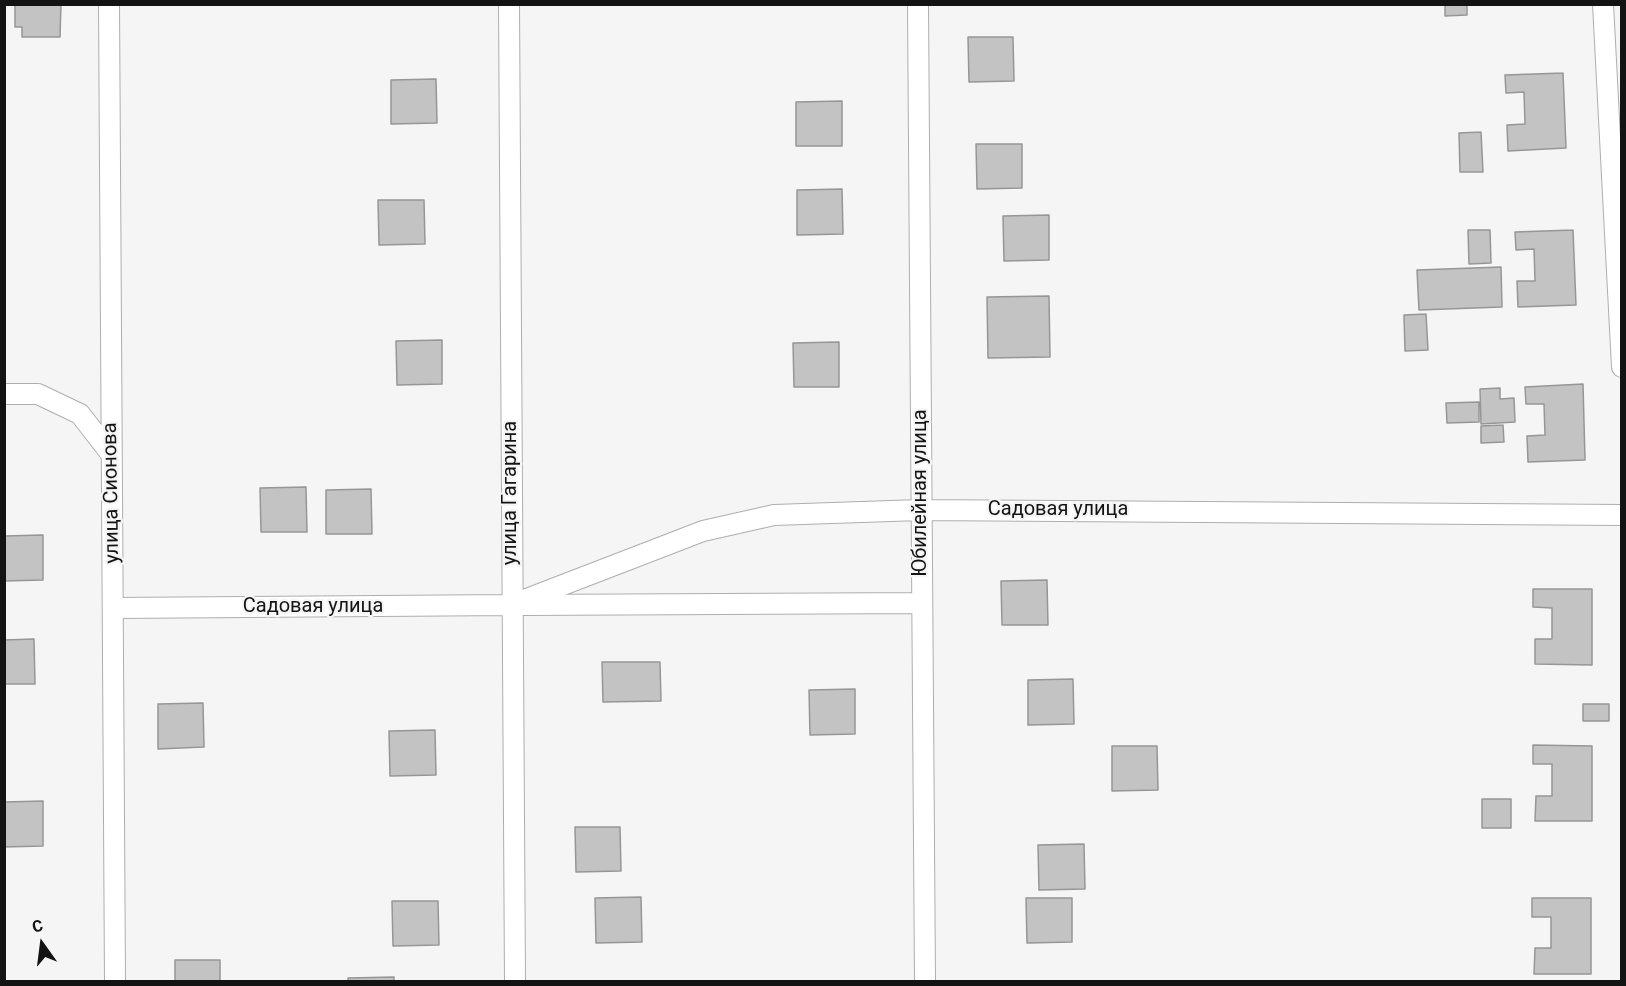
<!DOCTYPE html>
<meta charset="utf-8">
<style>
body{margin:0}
#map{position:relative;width:1626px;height:986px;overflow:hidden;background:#f5f5f6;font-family:Roboto,sans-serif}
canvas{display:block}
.frame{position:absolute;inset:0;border:6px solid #131314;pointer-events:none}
.north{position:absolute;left:12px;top:914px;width:60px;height:60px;-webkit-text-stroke:4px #f5f5f6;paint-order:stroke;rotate:346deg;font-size:16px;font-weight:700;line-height:24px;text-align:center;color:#131314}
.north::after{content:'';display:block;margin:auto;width:21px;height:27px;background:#131314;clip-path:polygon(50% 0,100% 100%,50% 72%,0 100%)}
</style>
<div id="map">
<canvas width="1626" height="986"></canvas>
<div class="frame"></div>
<div class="north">С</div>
</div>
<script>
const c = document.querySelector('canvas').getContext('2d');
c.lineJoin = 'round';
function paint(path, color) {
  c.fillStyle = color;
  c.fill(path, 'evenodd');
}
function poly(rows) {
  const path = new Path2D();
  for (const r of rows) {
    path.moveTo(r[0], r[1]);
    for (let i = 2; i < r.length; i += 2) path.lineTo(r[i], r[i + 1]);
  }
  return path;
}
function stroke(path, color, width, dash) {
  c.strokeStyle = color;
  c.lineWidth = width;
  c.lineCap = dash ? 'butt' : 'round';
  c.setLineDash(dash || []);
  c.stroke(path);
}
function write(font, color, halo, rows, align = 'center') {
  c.font = font + ' Roboto,sans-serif';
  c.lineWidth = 4.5;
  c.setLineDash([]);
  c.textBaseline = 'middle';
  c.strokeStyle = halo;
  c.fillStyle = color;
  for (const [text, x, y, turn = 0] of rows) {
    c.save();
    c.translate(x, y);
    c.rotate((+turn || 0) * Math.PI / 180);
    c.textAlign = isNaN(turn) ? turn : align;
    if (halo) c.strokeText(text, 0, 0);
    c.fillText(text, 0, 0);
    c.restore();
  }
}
const building = poly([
 [15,4,61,4,60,37,22,37,22,27,15,27,15,4],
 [1445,4,1467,4,1467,15,1445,16,1445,4],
 [968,37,1013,37,1014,81,969,82,968,37],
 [1563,73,1566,148,1508,151,1507,125,1525,124,1524,92,1506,93,1505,75,1563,73],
 [436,79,437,123,391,124,391,80,436,79],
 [842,101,842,146,796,146,796,102,842,101],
 [1481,132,1483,172,1460,172,1459,133,1481,132],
 [976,144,1022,144,1022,188,977,189,976,144],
 [842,189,843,234,797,235,797,190,842,189],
 [378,200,424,200,425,244,379,245,378,200],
 [1049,215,1049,260,1004,261,1003,216,1049,215],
 [1468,230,1490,230,1491,263,1469,264,1468,230],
 [1573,230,1576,305,1518,307,1517,281,1535,281,1534,249,1516,250,1515,232,1573,230],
 [1501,267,1502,307,1419,310,1417,270,1501,267],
 [1049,296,1050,357,988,358,987,297,1049,296],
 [1426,314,1428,350,1405,351,1404,315,1426,314],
 [442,340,442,384,397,385,396,341,442,340],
 [839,342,839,387,794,387,793,343,839,342],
 [1583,384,1585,460,1528,462,1527,436,1545,435,1544,404,1526,404,1525,387,1583,384],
 [1500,388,1500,399,1514,398,1515,422,1481,424,1480,389,1500,388],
 [1479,402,1479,422,1447,423,1446,403,1479,402],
 [1503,425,1504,442,1481,443,1481,426,1503,425],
 [306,487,307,532,261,532,260,488,306,487],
 [371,489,372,534,326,534,326,490,371,489],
 [43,535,43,580,4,581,4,536,43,535],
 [1047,580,1048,625,1002,625,1001,581,1047,580],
 [1533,589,1592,589,1592,665,1535,664,1535,639,1552,639,1552,608,1533,607,1533,589],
 [34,639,35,684,4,684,4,640,34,639],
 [602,662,660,662,661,701,603,702,602,662],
 [1073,679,1074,724,1028,725,1028,680,1073,679],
 [855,689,855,734,810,735,809,690,855,689],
 [203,703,204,747,158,749,158,704,203,703],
 [1583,704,1609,704,1609,721,1583,721,1583,704],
 [435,730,436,775,390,776,389,731,435,730],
 [1533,745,1592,746,1592,821,1535,821,1536,796,1552,796,1552,764,1533,764,1533,745],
 [1112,746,1157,746,1158,790,1112,791,1112,746],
 [1482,799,1511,799,1511,828,1482,828,1482,799],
 [43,801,43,846,4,847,4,802,43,801],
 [575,827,620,827,621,871,576,872,575,827],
 [1084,844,1085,889,1039,890,1038,845,1084,844],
 [641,897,642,942,596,943,595,898,641,897],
 [1026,898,1072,898,1072,942,1027,943,1026,898],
 [1532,898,1591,898,1591,974,1534,974,1535,948,1551,948,1551,917,1532,917,1532,898],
 [392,901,438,901,439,945,393,946,392,901],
 [175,960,220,960,220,982,175,982,175,960],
 [394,977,394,982,348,982,348,978,394,977]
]);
const minor = poly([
 [109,4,115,982],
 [509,4,515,982],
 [918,4,925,982],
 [1603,4,1622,367],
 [4,394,38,394,80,414,111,454],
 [523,605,921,603],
 [114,608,511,605,703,531,774,515,920,510,1622,515]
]);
const streetNames = [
 ["улица Сионова",112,493,-91],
 ["улица Гагарина",511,493,-90],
 ["Юбилейная улица",921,493,-90],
 ["Садовая улица",1058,510],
 ["Садовая улица",313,607]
];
paint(building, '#c4c3c4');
stroke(building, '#979697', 1.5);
stroke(minor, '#aeaeb0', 22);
stroke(minor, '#fff', 20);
write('20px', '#131314', '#f5f5f6', streetNames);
</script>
